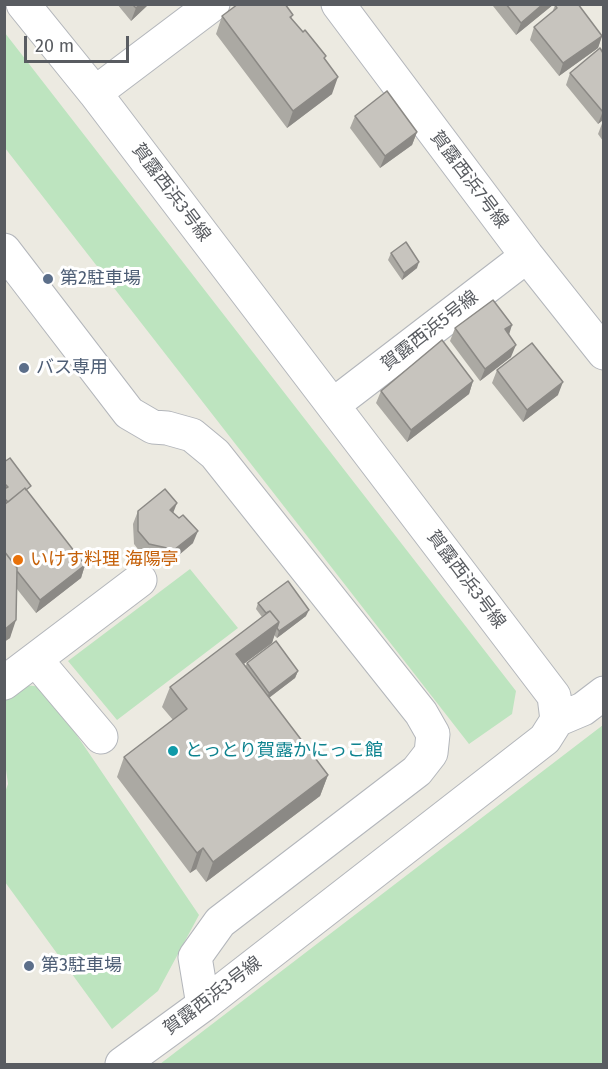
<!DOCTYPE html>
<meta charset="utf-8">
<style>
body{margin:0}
#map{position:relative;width:608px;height:1069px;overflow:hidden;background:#eceae1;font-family:"Fira Sans",sans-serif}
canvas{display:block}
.frame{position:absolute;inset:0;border:6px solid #595c61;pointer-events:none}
.scale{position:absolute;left:24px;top:36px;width:105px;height:27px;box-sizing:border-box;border:3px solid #595c61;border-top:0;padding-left:8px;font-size:18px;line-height:21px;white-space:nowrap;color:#595c61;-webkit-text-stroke:4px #fff;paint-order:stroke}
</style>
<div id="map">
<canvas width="608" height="1069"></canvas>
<div class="frame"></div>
<div class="scale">20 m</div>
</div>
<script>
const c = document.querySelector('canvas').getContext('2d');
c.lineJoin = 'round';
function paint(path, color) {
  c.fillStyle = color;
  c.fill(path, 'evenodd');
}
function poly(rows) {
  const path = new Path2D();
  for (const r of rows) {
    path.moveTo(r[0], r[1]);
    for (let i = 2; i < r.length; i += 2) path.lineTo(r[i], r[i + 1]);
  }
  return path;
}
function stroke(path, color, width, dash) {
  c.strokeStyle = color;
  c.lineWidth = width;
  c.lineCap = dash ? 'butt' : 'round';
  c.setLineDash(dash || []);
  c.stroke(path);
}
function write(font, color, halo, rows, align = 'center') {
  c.font = font + ' "Fira Sans","Noto Sans JP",sans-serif';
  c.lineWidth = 6;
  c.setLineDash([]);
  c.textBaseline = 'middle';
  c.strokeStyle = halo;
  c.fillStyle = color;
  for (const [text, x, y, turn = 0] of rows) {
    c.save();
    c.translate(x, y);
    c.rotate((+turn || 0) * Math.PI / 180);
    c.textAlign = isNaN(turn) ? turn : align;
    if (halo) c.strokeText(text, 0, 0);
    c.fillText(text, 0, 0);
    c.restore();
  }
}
const green = poly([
 [5,33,516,691,512,714,469,744,5,148],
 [190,569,238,628,117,720,68,661],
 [24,685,44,687,199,915,158,991,112,1029,5,882,4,795,8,784,4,755,4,700],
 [603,724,603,1064,160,1064,603,725]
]);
const minor = poly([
 [23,4,95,93,554,696,557,720,545,739,203,1005,122,1064],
 [338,4,527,256,604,353],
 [95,93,213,4],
 [4,250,129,413,153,427,167,428,192,435,215,454,421,713,433,734,431,753,417,771,220,922,195,957,203,1005],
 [333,405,527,256],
 [36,660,101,737],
 [4,683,140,580],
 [557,720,583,709,604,693]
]);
const wall = poly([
 [117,4,149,4,131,21],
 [494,4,554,4,516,35,493,6],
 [555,5,602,36,598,48,559,76,530,40,534,27,552,13],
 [293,15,291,19,325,60,332,94,287,128,216,34,222,16],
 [603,53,603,120,598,124,566,85,570,73],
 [355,116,417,132,412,145,380,168,350,128],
 [603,121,603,141,598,134],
 [391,253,417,268,402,280,388,260],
 [455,328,509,334,511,357,480,381,450,341],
 [497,370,558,395,523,422,492,383],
 [473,381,469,394,407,442,376,403,381,391],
 [4,462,85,565,81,578,36,613,17,589,10,638,4,642],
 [138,511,173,513,193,543,166,566,162,561,144,557,134,544,133,524],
 [258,603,306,616,277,638,274,635,272,643,243,664,245,667,247,663,298,671,295,678,269,698,328,775,320,796,206,882,196,869,190,873,117,777,124,757,173,720,162,707,170,687,262,617,256,609]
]);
const shadedWall = poly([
 [140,4,149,4,131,21,136,8],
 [543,4,554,4,516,35,521,23],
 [602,36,598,48,559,76,563,63],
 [338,77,332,94,287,128,293,111],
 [603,111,603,120,598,124],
 [417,132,412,145,380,168,385,156],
 [419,262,417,268,402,280,404,273],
 [512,325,508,338,505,329],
 [516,345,511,357,480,381,485,369],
 [473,381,469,394,407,442,411,430],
 [563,382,558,395,523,422,527,410],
 [177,503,172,516,170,510],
 [198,531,193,543,166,566,170,553],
 [85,565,81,578,36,613,40,600],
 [309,610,306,616,277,638,279,631],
 [16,620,10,638,4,642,4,630],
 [279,622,272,643,229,675,236,654],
 [298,671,295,678,266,700,269,693],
 [328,775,320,796,206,882,213,862],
 [203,848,196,869,190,873,197,853]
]);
const building = poly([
 [132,4,140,4,136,8,132,4],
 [238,4,285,4,293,15,290,17,303,32,305,30,326,56,324,58,338,77,293,111,222,16,238,4],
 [506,4,543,4,521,23,506,4],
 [556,4,578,4,602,36,563,63,534,27,557,8,555,5,556,4],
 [600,48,603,53,603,112,570,73,600,48],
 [387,91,417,132,385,156,355,116,387,91],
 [406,242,419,262,404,273,391,253,406,242],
 [493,300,512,325,505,329,516,345,485,369,455,328,493,300],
 [442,340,473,381,411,430,381,391,442,340],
 [532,343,563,382,527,410,497,370,532,343],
 [10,458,31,486,26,490,25,488,8,502,4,498,4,489,8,487,4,483,4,462,10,458],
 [25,488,85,565,40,600,17,571,17,568,4,551,4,505,25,488],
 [165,489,177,503,170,510,179,518,183,515,198,531,170,553,167,548,149,544,138,531,138,511,165,489],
 [4,551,17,568,16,620,4,630,4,551],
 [288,581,309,610,279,631,277,628,279,622,270,611,266,613,258,603,288,581],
 [270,611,279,622,236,654,328,775,213,862,203,848,197,853,124,757,187,709,170,687,270,611],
 [276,641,298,671,269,693,247,663,276,641]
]);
const markers = [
 [48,279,6,"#5c6f8a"],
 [24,368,6,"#5c6f8a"],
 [18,560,6,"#e8710a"],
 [173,751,6,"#0f9aa8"],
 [29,966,6,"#5c6f8a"]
];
const streetNames = [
 ["賀露西浜7号線",469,180,53],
 ["賀露西浜3号線",171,193,53],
 ["賀露西浜5号線",430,331,-38],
 ["賀露西浜3号線",466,580,53],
 ["賀露西浜3号線",213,996,-37]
];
const serviceNames = [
 ["第2駐車場",60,279],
 ["バス専用",36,368],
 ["第3駐車場",41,966]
];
const foodNames = [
 ["いけす料理 海陽亭",30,560]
];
const cultureNames = [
 ["とっとり賀露かにっこ館",185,751]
];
paint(green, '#bde4bf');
stroke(minor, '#b3b6bb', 35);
stroke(minor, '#fff', 33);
paint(wall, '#aba9a3');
paint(shadedWall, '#8b8985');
paint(building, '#c7c4be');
stroke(building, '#8b8985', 1.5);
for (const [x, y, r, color] of markers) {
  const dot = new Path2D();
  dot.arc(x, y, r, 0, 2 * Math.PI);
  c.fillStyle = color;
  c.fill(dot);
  stroke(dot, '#fff', 2);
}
write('18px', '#595c61', '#fff', streetNames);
write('18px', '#4e5e75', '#fff', serviceNames, 'left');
write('18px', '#c56008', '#fff', foodNames, 'left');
write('18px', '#0d838f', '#fff', cultureNames, 'left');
</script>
